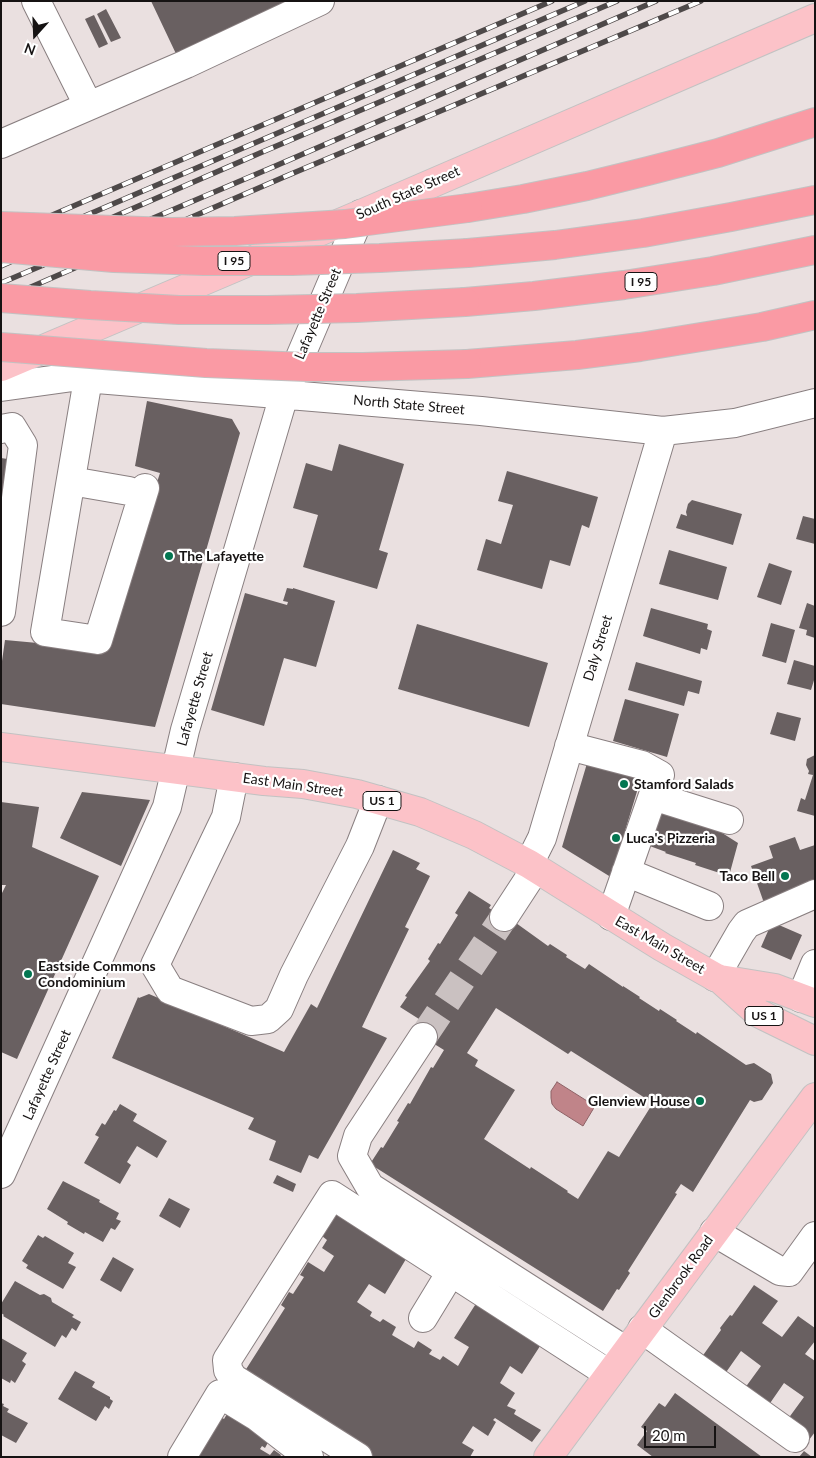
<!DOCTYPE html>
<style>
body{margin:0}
#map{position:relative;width:816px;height:1458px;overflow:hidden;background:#eae0e0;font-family:Lato,sans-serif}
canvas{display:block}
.frame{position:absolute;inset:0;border:2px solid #161313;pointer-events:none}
.north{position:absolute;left:10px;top:10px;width:50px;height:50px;-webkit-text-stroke:4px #fff;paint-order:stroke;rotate:200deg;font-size:14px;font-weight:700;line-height:20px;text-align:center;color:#161313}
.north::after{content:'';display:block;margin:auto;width:18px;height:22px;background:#161313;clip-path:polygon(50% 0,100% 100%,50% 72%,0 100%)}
.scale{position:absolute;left:644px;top:1426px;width:72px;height:22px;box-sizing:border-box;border:2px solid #161313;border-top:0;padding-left:6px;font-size:15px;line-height:18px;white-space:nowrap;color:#161313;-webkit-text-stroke:4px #fff;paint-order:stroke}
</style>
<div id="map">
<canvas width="816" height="1458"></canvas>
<div class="frame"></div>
<div class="north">N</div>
<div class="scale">20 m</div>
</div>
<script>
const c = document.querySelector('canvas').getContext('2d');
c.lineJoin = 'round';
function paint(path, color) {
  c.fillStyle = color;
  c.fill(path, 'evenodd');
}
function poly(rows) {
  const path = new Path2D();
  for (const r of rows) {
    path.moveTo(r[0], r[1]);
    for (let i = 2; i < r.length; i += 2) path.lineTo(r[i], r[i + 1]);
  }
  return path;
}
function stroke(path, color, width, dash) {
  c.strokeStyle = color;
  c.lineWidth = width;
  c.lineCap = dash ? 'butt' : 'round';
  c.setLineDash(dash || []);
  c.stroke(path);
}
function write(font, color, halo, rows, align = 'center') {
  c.font = font + ' Lato,sans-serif';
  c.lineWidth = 4.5;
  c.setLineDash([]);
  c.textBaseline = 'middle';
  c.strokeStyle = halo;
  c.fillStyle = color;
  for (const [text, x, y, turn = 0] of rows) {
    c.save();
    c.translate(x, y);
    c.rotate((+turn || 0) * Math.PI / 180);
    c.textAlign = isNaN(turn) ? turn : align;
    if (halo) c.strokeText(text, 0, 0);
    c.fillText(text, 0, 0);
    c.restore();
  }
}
const water = poly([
 [557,1082,595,1106,583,1126,556,1109,552,1104,551,1098,551,1091,557,1082]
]);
const building = poly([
 [151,1,297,1,178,58],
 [106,9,121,38,111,42,97,14],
 [94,15,108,44,99,48,85,19],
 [147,401,232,419,240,433,155,727,1,704,1,668,5,640,103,649,160,473,135,466],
 [339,444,404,464,379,550,388,553,377,589,303,567,318,515,293,508,306,463,332,471],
 [1,458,14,460,1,518],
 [507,471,598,497,589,528,582,525,570,566,550,560,542,589,477,570,486,539,501,544,513,505,498,501],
 [692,500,742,514,733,545,676,528,681,514,687,516,686,512,688,504],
 [803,516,815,519,815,544,796,539],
 [669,550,727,567,718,600,659,584],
 [769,563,792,571,781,605,757,597],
 [287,588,293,589,293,588,335,601,316,667,284,658,264,726,211,710,245,593,287,605,288,602,283,601],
 [807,603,815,606,815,638,806,635,807,630,799,628],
 [651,608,708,624,707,629,712,631,707,650,701,648,700,654,643,636],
 [771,623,795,630,786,663,762,656],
 [417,624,548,663,529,727,398,689],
 [794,660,815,666,815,677,811,690,787,684],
 [636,662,702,681,699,694,688,691,684,706,628,690],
 [625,699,679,714,667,757,613,741],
 [777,712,801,718,795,741,770,734],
 [815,755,815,816,797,811,801,798,805,800,813,775,808,774,809,771,806,765,807,759],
 [588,760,642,775,625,831,632,832,614,879,562,847],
 [82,792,150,800,121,866,60,838],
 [1,802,39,807,32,847,99,876,17,1059,1,1052,1,895,6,885,1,885],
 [662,806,697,817,738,843,729,876,695,865,696,863,665,853,666,852,647,845],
 [795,837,800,850,815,845,815,886,764,903,751,866,773,858,769,846],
 [393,850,420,863,416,869,430,876,405,927,409,929,362,1027,387,1038,318,1159,309,1155,301,1173,269,1160,276,1141,248,1129,254,1118,112,1058,138,997,139,998,149,994,284,1052,311,1004,317,1008],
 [469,891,491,905,489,908,515,925,516,923,548,946,550,944,567,955,566,957,585,969,589,964,623,987,623,986,640,997,639,998,659,1011,660,1009,677,1020,676,1021,696,1034,697,1032,746,1065,754,1063,771,1074,773,1083,762,1100,754,1102,750,1100,693,1192,681,1184,675,1193,677,1194,628,1271,630,1273,619,1290,617,1289,603,1311,370,1164,381,1147,383,1148,399,1122,397,1121,408,1103,410,1104,431,1067,433,1068,444,1050,423,1037,430,1026,400,1007,407,997,405,996,430,961,428,959,438,943,440,944,458,915,455,913],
 [496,1008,568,1054,571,1051,653,1103,619,1157,608,1151,578,1199,567,1192,568,1191,531,1167,530,1169,484,1139,515,1090,475,1066,478,1060,467,1053],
 [772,922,802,935,791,960,761,947],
 [120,1104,137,1114,133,1121,167,1141,157,1158,137,1146,127,1162,131,1165,120,1184,84,1163,99,1137,95,1135,102,1123,105,1125,114,1110,116,1111],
 [277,1175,296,1184,293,1192,273,1183],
 [63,1181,100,1200,99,1202,119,1213,116,1219,121,1221,115,1230,111,1228,103,1242,85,1232,84,1234,67,1224,68,1222,47,1209],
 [169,1198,190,1209,180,1228,159,1216],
 [338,1211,409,1254,385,1294,369,1284,357,1302,372,1312,370,1316,380,1322,383,1319,396,1327,392,1335,414,1348,418,1341,432,1350,429,1354,440,1360,443,1356,458,1366,469,1347,454,1338,477,1302,542,1343,522,1374,510,1366,500,1383,515,1393,507,1406,516,1410,514,1414,541,1430,532,1442,495,1418,493,1420,496,1422,488,1436,473,1426,462,1443,474,1450,470,1457,375,1457,243,1374,285,1308,281,1305,289,1292,293,1294,304,1277,300,1275,308,1262,324,1272,334,1256,322,1248,327,1240,322,1236],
 [38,1235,43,1238,45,1236,74,1253,68,1263,76,1267,63,1289,26,1268,28,1265,22,1261],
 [113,1257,134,1269,121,1292,100,1280],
 [15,1281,40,1295,44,1294,51,1298,52,1302,74,1315,72,1317,81,1322,76,1331,72,1328,66,1338,62,1335,55,1347,3,1316,4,1315,1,1313,1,1304],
 [754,1285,778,1301,762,1323,782,1337,798,1316,815,1328,815,1341,805,1354,815,1361,815,1432,809,1440,785,1423,804,1397,784,1383,766,1409,742,1392,761,1366,741,1351,722,1378,699,1361,721,1330,720,1328,730,1315,732,1316],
 [1,1338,27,1353,22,1361,26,1364,15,1383,11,1380,10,1383,1,1378],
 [75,1371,95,1382,92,1387,110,1397,110,1399,113,1401,109,1409,105,1406,96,1421,58,1399],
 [675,1393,762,1457,653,1457,637,1445,647,1431,641,1427,659,1403,665,1407],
 [1,1403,4,1404,3,1406,9,1409,7,1412,28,1423,16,1443,1,1435],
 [230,1409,272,1435,265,1448,262,1446,260,1449,270,1455,274,1450,281,1455,280,1457,192,1457,218,1415,224,1419],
 [804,1451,812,1457,799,1457]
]);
const minorTunnel = poly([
 [423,1037,504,917]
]);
const minor = poly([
 [36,1,88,105],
 [1,144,186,64,320,1],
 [88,379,45,632,98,640,145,488],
 [1,387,73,377,481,411,663,431,735,423,815,403],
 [1,429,12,427,23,445,1,612],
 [71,481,129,491],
 [569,746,642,765,660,775,611,916],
 [234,777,226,817,155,965,170,990,251,1021,268,1019,279,1009,294,975,360,846,378,800],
 [653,796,729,820],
 [529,864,542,838,663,431],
 [626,872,709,906],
 [504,917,536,868],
 [715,977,741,932,747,924,815,894],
 [801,998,815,964],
 [423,1037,358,1136,352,1156,370,1187,626,1351],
 [1,1174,167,807,185,730,284,395,361,214],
 [714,1232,780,1271,789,1272,815,1236],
 [423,1318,451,1272],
 [642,1329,795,1438],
 [182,1457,220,1394,256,1416,309,1457],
 [358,1457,233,1378,228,1370,227,1360,332,1195,609,1374]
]);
const major = poly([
 [1,367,361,214,815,18],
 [1,747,264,781,303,784,357,794,420,812,474,835,529,864,662,947,715,977,720,979,775,988,815,1003],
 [720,979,758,1013,815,1041],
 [548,1457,815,1097]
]);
const highway = poly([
 [468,208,523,199,587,186,648,171,718,153,815,122],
 [468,253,555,245,643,233,731,217,815,200],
 [465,302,534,296,624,285,713,271,815,250],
 [467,364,577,355,640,347,762,327,815,315]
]);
const rail = poly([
 [1,237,552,1],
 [1,252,585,1],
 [1,266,260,153,617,1],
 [1,283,273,167,656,1],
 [1,300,284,177,701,1]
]);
const highwayBridge = poly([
 [1,226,171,232,235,231,345,224,468,208],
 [1,248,114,258,204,261,292,261,380,258,468,253],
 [1,298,90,305,179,310,268,310,357,308,465,302],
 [1,347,206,363,307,367,363,367,467,364]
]);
const markers = [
 [169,556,5,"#037651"],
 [624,784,5,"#037651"],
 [616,838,5,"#037651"],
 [785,876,5,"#037651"],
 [28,974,5,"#037651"],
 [700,1101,5,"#037651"]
];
const shields = [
 [234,261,32],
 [641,282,32],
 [382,801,38],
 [764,1016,38]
];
const shieldNames = [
 ["I 95",234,261],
 ["I 95",641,282],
 ["US 1",382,801],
 ["US 1",764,1016]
];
const streetNames = [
 ["South State Street",408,193,-24],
 ["Lafayette Street",318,314,-67],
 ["North State Street",409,405,5],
 ["Daly Street",598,648,-73],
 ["Lafayette Street",195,699,-74],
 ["East Main Street",293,785,8],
 ["East Main Street",660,945,30],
 ["Lafayette Street",47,1075,-66],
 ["Glenbrook Road",681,1277,-54]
];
const poiNames = [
 ["The Lafayette",179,556],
 ["Stamford Salads",634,784],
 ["Luca's Pizzeria",626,838],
 ["Taco Bell",775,876,"right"],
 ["Eastside Commons",38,966],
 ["Condominium",38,982],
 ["Glenview House",690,1101,"right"]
];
paint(water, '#c08489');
stroke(water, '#8d6266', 1);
paint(building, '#696061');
stroke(minorTunnel, '#cac1c1', 28, [28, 14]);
stroke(minor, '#897f80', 30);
stroke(major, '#c2c2c2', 30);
stroke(highway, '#c2c2c2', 30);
stroke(minor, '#fff', 28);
stroke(major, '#fcc2c8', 28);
stroke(highway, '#fa9aa4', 28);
stroke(rail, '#4e4949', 5.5);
stroke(rail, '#fff', 4, [11]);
stroke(highwayBridge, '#c2c2c2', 30, []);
stroke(highwayBridge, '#fa9aa4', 28);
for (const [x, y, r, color] of markers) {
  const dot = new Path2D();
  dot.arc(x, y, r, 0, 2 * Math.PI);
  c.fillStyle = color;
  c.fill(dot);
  stroke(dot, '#fff', 2);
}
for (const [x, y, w] of shields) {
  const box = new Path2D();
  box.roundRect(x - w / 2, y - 9.5, w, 19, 4);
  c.fillStyle = '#fff';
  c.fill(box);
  stroke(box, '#161313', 1);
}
write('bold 12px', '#161313', null, shieldNames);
write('14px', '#161313', '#fff', streetNames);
write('bold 14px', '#161313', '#fff', poiNames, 'left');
</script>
